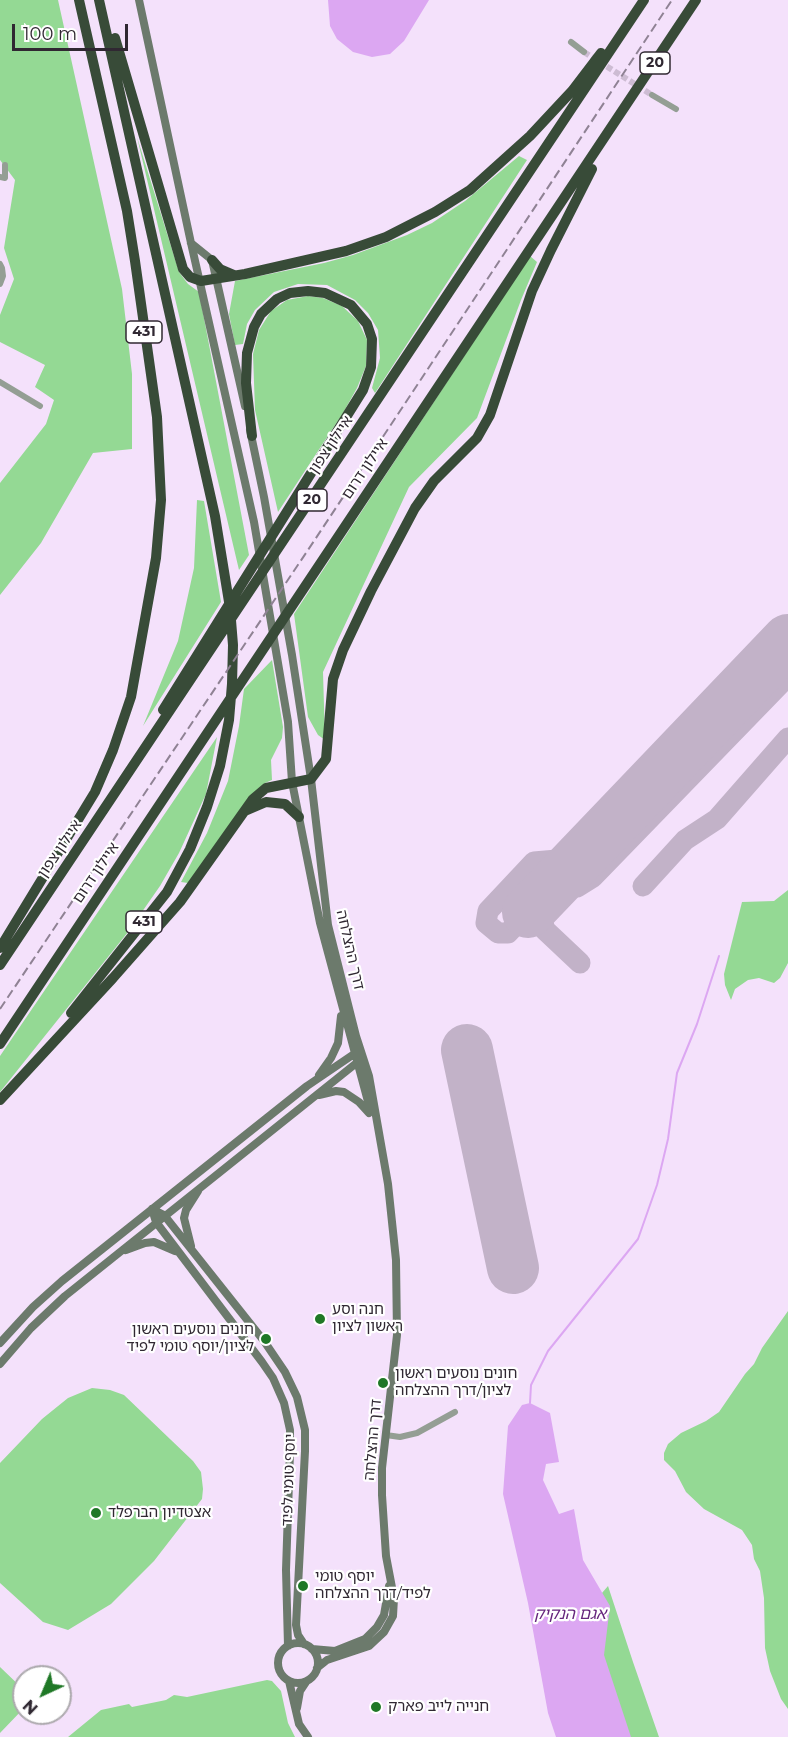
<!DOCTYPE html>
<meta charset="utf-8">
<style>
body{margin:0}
#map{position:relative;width:788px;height:1737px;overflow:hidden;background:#f4e1fb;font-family:Montserrat,sans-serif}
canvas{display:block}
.north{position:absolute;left:12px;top:1665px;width:60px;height:60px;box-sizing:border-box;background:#fff;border:2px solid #aca9ad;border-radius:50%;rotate:224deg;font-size:16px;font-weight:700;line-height:24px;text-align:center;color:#302832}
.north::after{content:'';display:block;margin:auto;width:21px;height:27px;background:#1f7826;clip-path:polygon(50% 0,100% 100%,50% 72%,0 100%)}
.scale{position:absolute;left:12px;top:24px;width:116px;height:27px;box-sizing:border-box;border:3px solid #302832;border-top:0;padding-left:8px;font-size:18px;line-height:21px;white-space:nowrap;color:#302832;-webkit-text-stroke:4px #fff;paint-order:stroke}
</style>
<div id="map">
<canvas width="788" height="1737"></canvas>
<div class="north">N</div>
<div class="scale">100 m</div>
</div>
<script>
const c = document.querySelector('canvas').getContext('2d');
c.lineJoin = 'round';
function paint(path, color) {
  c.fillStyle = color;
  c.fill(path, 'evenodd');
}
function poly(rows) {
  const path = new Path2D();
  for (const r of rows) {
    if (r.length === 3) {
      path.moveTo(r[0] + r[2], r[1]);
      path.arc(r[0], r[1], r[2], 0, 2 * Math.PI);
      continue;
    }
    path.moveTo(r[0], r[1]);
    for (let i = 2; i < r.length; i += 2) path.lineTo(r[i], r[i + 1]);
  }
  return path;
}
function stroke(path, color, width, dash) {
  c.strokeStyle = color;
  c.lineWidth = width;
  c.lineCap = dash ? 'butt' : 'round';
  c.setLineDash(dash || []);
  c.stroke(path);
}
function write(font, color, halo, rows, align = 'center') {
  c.font = font + ' Montserrat,"Noto Sans Hebrew",sans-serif';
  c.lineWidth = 4.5;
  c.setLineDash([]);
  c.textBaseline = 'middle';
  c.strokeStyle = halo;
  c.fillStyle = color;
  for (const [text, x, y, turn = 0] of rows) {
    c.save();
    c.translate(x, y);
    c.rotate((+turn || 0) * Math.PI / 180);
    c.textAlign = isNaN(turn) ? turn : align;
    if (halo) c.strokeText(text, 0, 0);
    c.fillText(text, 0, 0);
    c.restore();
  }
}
const green = poly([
 [0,0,58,0,122,289,132,374,132,449,93,453,41,543,0,595,0,483,46,424,54,400,35,387,45,365,0,342,0,315,14,279,4,248,15,180,0,160],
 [137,137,179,272,188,284,199,292,249,555,239,570],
 [519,156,527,160,375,393,372,388,380,358,378,330,368,313,355,300,327,285,298,284,274,292,255,310,247,324,243,344,235,345,229,314,235,281,324,263,353,255,407,235,432,223,465,201],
 [530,256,537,262,521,300,477,418,409,487,323,672,325,740,318,735,308,717,294,614],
 [308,296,323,298,342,306,358,321,367,340,366,366,357,388,343,413,278,512,255,410,253,354,259,330,271,311,287,300],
 [197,500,204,501,221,602,143,726,178,641,194,568],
 [272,660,283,727,282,738,271,760,272,780,265,783,188,883,181,882,207,833,228,781,239,726,244,689],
 [217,737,206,794,179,853,160,886,128,932,0,1092,0,1056],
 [788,890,788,963,780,978,774,983,759,978,748,980,735,989,731,1000,725,985,724,974,742,902,774,901],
 [788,1311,788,1709,781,1699,770,1671,765,1648,764,1598,760,1571,754,1559,752,1545,742,1530,704,1509,686,1492,675,1471,664,1460,664,1453,668,1444,681,1433,706,1421,719,1412,745,1374,754,1364,762,1348],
 [92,1388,110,1390,124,1395,193,1461,201,1472,203,1489,202,1499,154,1561,111,1604,68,1630,43,1622,0,1583,0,1463,42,1419,68,1398],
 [608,1586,633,1662,659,1737,619,1737,590,1607],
 [0,1667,24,1690,24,1708,0,1733],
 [267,1680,272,1681,281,1691,288,1723,295,1737,68,1737,101,1710,129,1704,132,1707,166,1700,174,1695,187,1697]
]);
const water = poly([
 [328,0,429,0,404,41,390,54,372,57,353,52,337,39,330,26],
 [530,1403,550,1413,559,1462,546,1464,543,1480,559,1514,574,1509,583,1560,610,1606,604,1655,631,1737,556,1737,548,1713,528,1603,503,1494,508,1426,522,1405]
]);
const stream = poly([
 [530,1403,531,1385,548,1351,638,1239,657,1185,668,1139,677,1073,697,1024,719,956]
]);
const taxiway = poly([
 [643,886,685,840,717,819,788,738],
 [528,912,508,933,498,933,486,923,488,911,534,862,580,858],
 [580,963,545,930,542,920,544,910,566,887,577,887,593,877,788,676]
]);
const runway = poly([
 [528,912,788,640],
 [467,1050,513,1268]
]);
const streetTunnel = poly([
 [584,52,652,95]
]);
const street = poly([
 [571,42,584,52],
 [652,95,676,109],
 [0,177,5,178,5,165],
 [0,264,2,268,3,276,0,284],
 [0,382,40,406],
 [386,1435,400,1437,417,1433,455,1412]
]);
const secondary = poly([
 [139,0,191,243,254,522,288,722,292,782,320,923,370,1109],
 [191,243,212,260,245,406],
 [250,430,264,497,292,655,311,779,328,925,356,1036,369,1076,388,1184,396,1260,397,1335,382,1468,382,1495,386,1556,394,1598,393,1616,384,1632,369,1646,327,1660,317,1668],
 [319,1075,331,1058,338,1043,341,1016],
 [319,1095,336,1091,344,1092,359,1102,369,1113],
 [152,1209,164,1215,264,1341,285,1372,297,1397,305,1430,305,1451,296,1625,298,1635,304,1644],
 [152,1209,156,1222,262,1362,273,1378,284,1403,290,1430,290,1452,286,1570,288,1646],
 [191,1246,184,1218,186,1210,198,1191],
 [126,1250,145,1243,154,1242,175,1251],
 [0,1343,33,1307,62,1281,307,1086,357,1052],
 [0,1364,31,1328,65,1296,359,1061],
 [298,1663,20],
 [312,1649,335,1651,365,1639,377,1627,384,1615,389,1586],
 [289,1681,299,1724,308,1737],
 [297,1708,300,1691,306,1682]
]);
const highway = poly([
 [115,38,183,269,190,277,201,281,245,274,346,251,386,237,435,212,470,190,530,136,572,91,601,53],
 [212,260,220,269,234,275],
 [163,710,363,390,371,367,372,339,367,324,351,305,325,293,308,291,290,293,277,299,261,314,254,327,247,353,246,383,252,436],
 [245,811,266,802,285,804,299,817],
 [0,948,95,792,113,750,131,697,156,558,161,500,157,417,135,261,127,211,79,0],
 [0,965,644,0],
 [71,1013,167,892,190,849,207,807,220,766,229,720,232,684,233,645,230,608,215,516,99,0],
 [0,1044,696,0],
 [0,1100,113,978,180,902,253,799,266,788,311,779,326,759,333,679,343,650,371,591,415,508,434,481,477,438,490,415,532,291,551,250,592,169]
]);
const rail = poly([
 [0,1009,314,541,672,0]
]);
const markers = [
 [320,1319,6,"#1f7826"],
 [266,1339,6,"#1f7826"],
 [383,1383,6,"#1f7826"],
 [96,1513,6,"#1f7826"],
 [303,1586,6,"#1f7826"],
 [376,1707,6,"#1f7826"]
];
const shields = [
 [655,63,30],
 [144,332,36],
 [312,500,30],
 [144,922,36]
];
const shieldNames = [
 ["20",655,63],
 ["431",144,332],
 ["20",312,500],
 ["431",144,922]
];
const streetNames = [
 ["איילון צפון",331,445,-56],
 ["איילון דרום",365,469,-56],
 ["איילון צפון",60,849,-56],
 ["איילון דרום",96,873,-56],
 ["דרך ההצלחה",350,950,77],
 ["דרך ההצלחה",373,1440,-85],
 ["יוסף טומי לפיד",289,1480,-88]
];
const poiNames = [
 ["חנה וסע",332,1310],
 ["ראשון לציון",332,1327],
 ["חונים נוסעים ראשון",254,1330,"right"],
 ["לציון/יוסף טומי לפיד",254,1347,"right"],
 ["חונים נוסעים ראשון",395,1374],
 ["לציון/דרך ההצלחה",395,1391],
 ["אצטדיון הברפלד",108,1513],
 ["יוסף טומי",315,1577],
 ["לפיד/דרך ההצלחה",315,1594],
 ["חנייה לייב פארק",388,1707]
];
const waterNames = [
 ["אגם הנקיק",570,1614]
];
paint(green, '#94d994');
paint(water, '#dca7f2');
stroke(stream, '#dca7f2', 2);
stroke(taxiway, '#c2b2c8', 21);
stroke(runway, '#c2b2c8', 52);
stroke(streetTunnel, '#cdbcd3', 6, [6, 3]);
stroke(street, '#949e94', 6);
stroke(secondary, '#6c7a6c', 8);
stroke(highway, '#384b38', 10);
stroke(rail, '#8f8294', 2, [9, 4.5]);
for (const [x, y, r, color] of markers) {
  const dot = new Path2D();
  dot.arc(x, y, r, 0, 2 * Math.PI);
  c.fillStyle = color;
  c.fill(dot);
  stroke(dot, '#fff', 2);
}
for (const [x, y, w] of shields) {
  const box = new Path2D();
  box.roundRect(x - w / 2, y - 11, w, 22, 4.5);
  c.fillStyle = '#fff';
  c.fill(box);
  stroke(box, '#302832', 1.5);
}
write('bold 14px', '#302832', null, shieldNames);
write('15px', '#302832', '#fff', streetNames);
write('15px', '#302832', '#fff', poiNames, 'left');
write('italic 16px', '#66267d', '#fff', waterNames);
</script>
